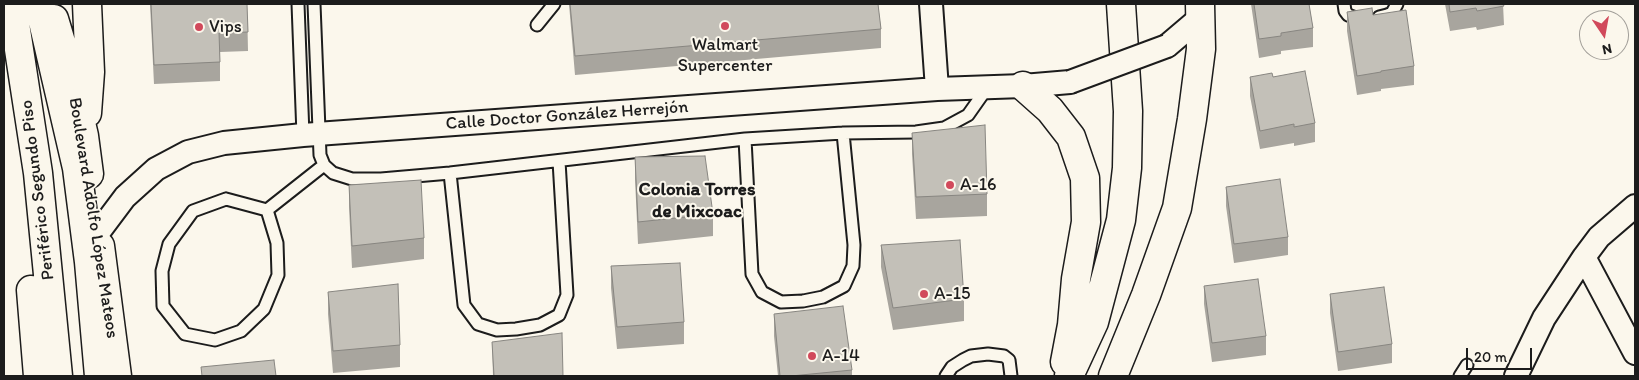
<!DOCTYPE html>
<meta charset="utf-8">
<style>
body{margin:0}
#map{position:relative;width:1639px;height:380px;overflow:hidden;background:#fbf7ec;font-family:Itim,sans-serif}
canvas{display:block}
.frame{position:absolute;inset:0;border:5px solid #1c1c1c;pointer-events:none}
.north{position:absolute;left:1579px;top:10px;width:50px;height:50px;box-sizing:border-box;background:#fbf7ec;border:1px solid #a29f99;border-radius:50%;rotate:168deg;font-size:14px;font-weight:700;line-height:20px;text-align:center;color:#1c1c1c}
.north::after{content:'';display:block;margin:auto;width:18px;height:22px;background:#d1495b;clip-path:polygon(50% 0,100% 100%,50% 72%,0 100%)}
.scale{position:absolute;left:1466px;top:348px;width:66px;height:22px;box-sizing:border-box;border:2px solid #1c1c1c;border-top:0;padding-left:6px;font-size:15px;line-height:18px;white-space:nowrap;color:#1c1c1c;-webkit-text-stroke:4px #fbf7ec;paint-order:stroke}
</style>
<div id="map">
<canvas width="1639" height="380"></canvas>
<div class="frame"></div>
<div class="north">N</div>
<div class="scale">20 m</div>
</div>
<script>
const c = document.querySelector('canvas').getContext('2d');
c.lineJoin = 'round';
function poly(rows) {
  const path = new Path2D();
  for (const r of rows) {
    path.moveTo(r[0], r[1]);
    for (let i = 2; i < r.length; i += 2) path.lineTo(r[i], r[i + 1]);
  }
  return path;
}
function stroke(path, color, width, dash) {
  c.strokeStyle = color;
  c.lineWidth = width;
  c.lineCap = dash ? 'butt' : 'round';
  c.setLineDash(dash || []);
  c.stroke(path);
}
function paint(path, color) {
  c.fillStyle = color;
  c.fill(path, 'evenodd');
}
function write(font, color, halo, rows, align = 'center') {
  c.font = font + ' Itim,sans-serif';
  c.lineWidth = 4;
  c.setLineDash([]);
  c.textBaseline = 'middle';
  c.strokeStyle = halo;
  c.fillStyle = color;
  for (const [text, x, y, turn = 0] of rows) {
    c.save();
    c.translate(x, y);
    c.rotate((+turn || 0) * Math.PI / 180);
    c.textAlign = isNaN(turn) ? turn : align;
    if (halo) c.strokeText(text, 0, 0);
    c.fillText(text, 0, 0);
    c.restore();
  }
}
const lane = poly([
 [298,4,303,135],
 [314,4,320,155,324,165,333,173,352,179,381,179,450,173,745,139,843,133,916,132,944,128,968,115,987,88],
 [1344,4,1345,11,1348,15,1361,20],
 [1379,17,1387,15,1392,13,1397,4],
 [537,25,554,4],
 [745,139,752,274,762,292,781,302,803,301,823,297,844,286,853,266,854,245,843,133],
 [450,173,464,305,478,324,497,330,516,329,540,325,559,315,567,295,559,161],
 [226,199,267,210,277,243,278,275,264,309,241,331,215,340,185,334,163,306,162,271,169,244,193,211,226,199],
 [267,210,324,165],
 [946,376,952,367,963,360,971,356,988,354,1004,356,1009,360,1011,376],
 [1460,376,1467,365]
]);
const street = poly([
 [931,4,937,89],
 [1167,46,1200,18],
 [98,233,125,197,156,169,188,152,224,143,303,135,937,89,1023,86,1070,82],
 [1584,257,1635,353],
 [1516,376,1544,318,1584,257,1599,237,1635,206]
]);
const secondary = poly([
 [87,4,90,72,87,113],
 [54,19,67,62,84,136,89,174],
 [1023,86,1050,110,1071,137,1085,178,1086,222,1076,279,1072,325,1065,362],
 [100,246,117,376],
 [1069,376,1094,322,1121,220,1127,168,1128,111,1121,4],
 [1113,376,1146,295,1177,208,1192,119,1201,49,1200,4]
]);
const highway = poly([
 [12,4,38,173,58,376],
 [39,4,77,168,89,262,99,376],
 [31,290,38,376]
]);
const streetBridge = poly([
 [1070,82,1167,46]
]);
const wall = poly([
 [150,4,247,4,248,51,220,52,220,81,154,84],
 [569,4,878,4,881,29,881,48,575,75],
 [1251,4,1309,4,1313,28,1313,47,1281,51,1281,54,1259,58],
 [1445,4,1503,4,1504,25,1477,30,1476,27,1450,31],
 [1347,12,1373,15,1414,66,1414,85,1381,89,1381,91,1357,95,1347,31],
 [1250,77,1273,77,1315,123,1315,142,1294,146,1294,143,1260,149,1250,96],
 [912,133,987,194,987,216,916,219,912,154],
 [635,157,713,214,713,236,638,244,635,179],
 [349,185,424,238,424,259,352,268,349,207],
 [1226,187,1288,237,1288,255,1234,263,1226,206],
 [881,245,964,299,964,321,893,330,881,267],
 [611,266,684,322,684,344,617,349,611,288],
 [1204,286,1266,336,1266,355,1212,362,1204,304],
 [328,292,400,345,400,367,333,373,328,314],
 [1330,294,1392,344,1392,363,1338,371,1330,313],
 [774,314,852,370,852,376,778,376,774,336],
 [492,342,563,376,493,376]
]);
const building = poly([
 [151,4,247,4,248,32,219,33,220,62,154,65,151,4],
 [570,4,878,4,881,29,575,56,570,4],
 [1254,4,1309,4,1313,28,1281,33,1281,36,1259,39,1254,4],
 [1449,4,1503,4,1504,6,1477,11,1476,8,1450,12,1449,4],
 [1372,8,1373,15,1406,10,1414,66,1381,71,1381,72,1357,76,1347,12,1372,8],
 [1305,71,1315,123,1294,127,1294,124,1260,131,1250,77,1272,73,1273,77,1305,71],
 [985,125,987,194,916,197,912,133,985,125],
 [705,156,713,214,638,222,635,157,705,156],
 [1280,179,1288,237,1234,244,1226,187,1280,179],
 [421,180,424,238,352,246,349,185,421,180],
 [960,240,964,299,893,308,881,245,960,240],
 [680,263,684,322,617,327,611,266,680,263],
 [1258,279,1266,336,1212,343,1204,286,1258,279],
 [398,284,400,345,333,351,328,292,398,284],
 [1384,287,1392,344,1338,352,1330,294,1384,287],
 [843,306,852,370,791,376,780,376,774,314,843,306],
 [562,333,563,376,494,376,492,342,562,333],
 [274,360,276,376,202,376,201,367,274,360]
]);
const markers = [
 [725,26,5,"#d1495b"],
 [199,27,5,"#d1495b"],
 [950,185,5,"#d1495b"],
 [924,294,5,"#d1495b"],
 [812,356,5,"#d1495b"]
];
const poiNames = [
 ["Vips",209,27],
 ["Walmart",725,45,"center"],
 ["Supercenter",725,66,"center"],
 ["A-16",960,185],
 ["A-15",934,294],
 ["A-14",822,356]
];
const streetNames = [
 ["Calle Doctor González Herrejón",567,116,-4],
 ["Periférico Segundo Piso",38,190,-97],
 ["Boulevard Adolfo López Mateos",93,218,81]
];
const neighbourhoodNames = [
 ["Colonia Torres",697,190],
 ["de Mixcoac",697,212]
];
stroke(lane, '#1c1c1c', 15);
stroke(street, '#1c1c1c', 26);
stroke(secondary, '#1c1c1c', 31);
stroke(highway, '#1c1c1c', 31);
stroke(lane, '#fbf7ec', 11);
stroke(street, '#fbf7ec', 22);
stroke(secondary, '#fbf7ec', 28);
stroke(highway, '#fbf7ec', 28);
stroke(streetBridge, '#1c1c1c', 26, []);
stroke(streetBridge, '#fbf7ec', 22);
paint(wall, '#a8a59e');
paint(building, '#c3c0b8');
stroke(building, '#888681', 1);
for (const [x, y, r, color] of markers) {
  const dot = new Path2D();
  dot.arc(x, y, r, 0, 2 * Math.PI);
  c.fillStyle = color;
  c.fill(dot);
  stroke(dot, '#fbf7ec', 2);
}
write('18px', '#1c1c1c', '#fbf7ec', poiNames, 'left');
write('18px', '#1c1c1c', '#fbf7ec', streetNames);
write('bold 19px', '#1c1c1c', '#fbf7ec', neighbourhoodNames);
</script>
